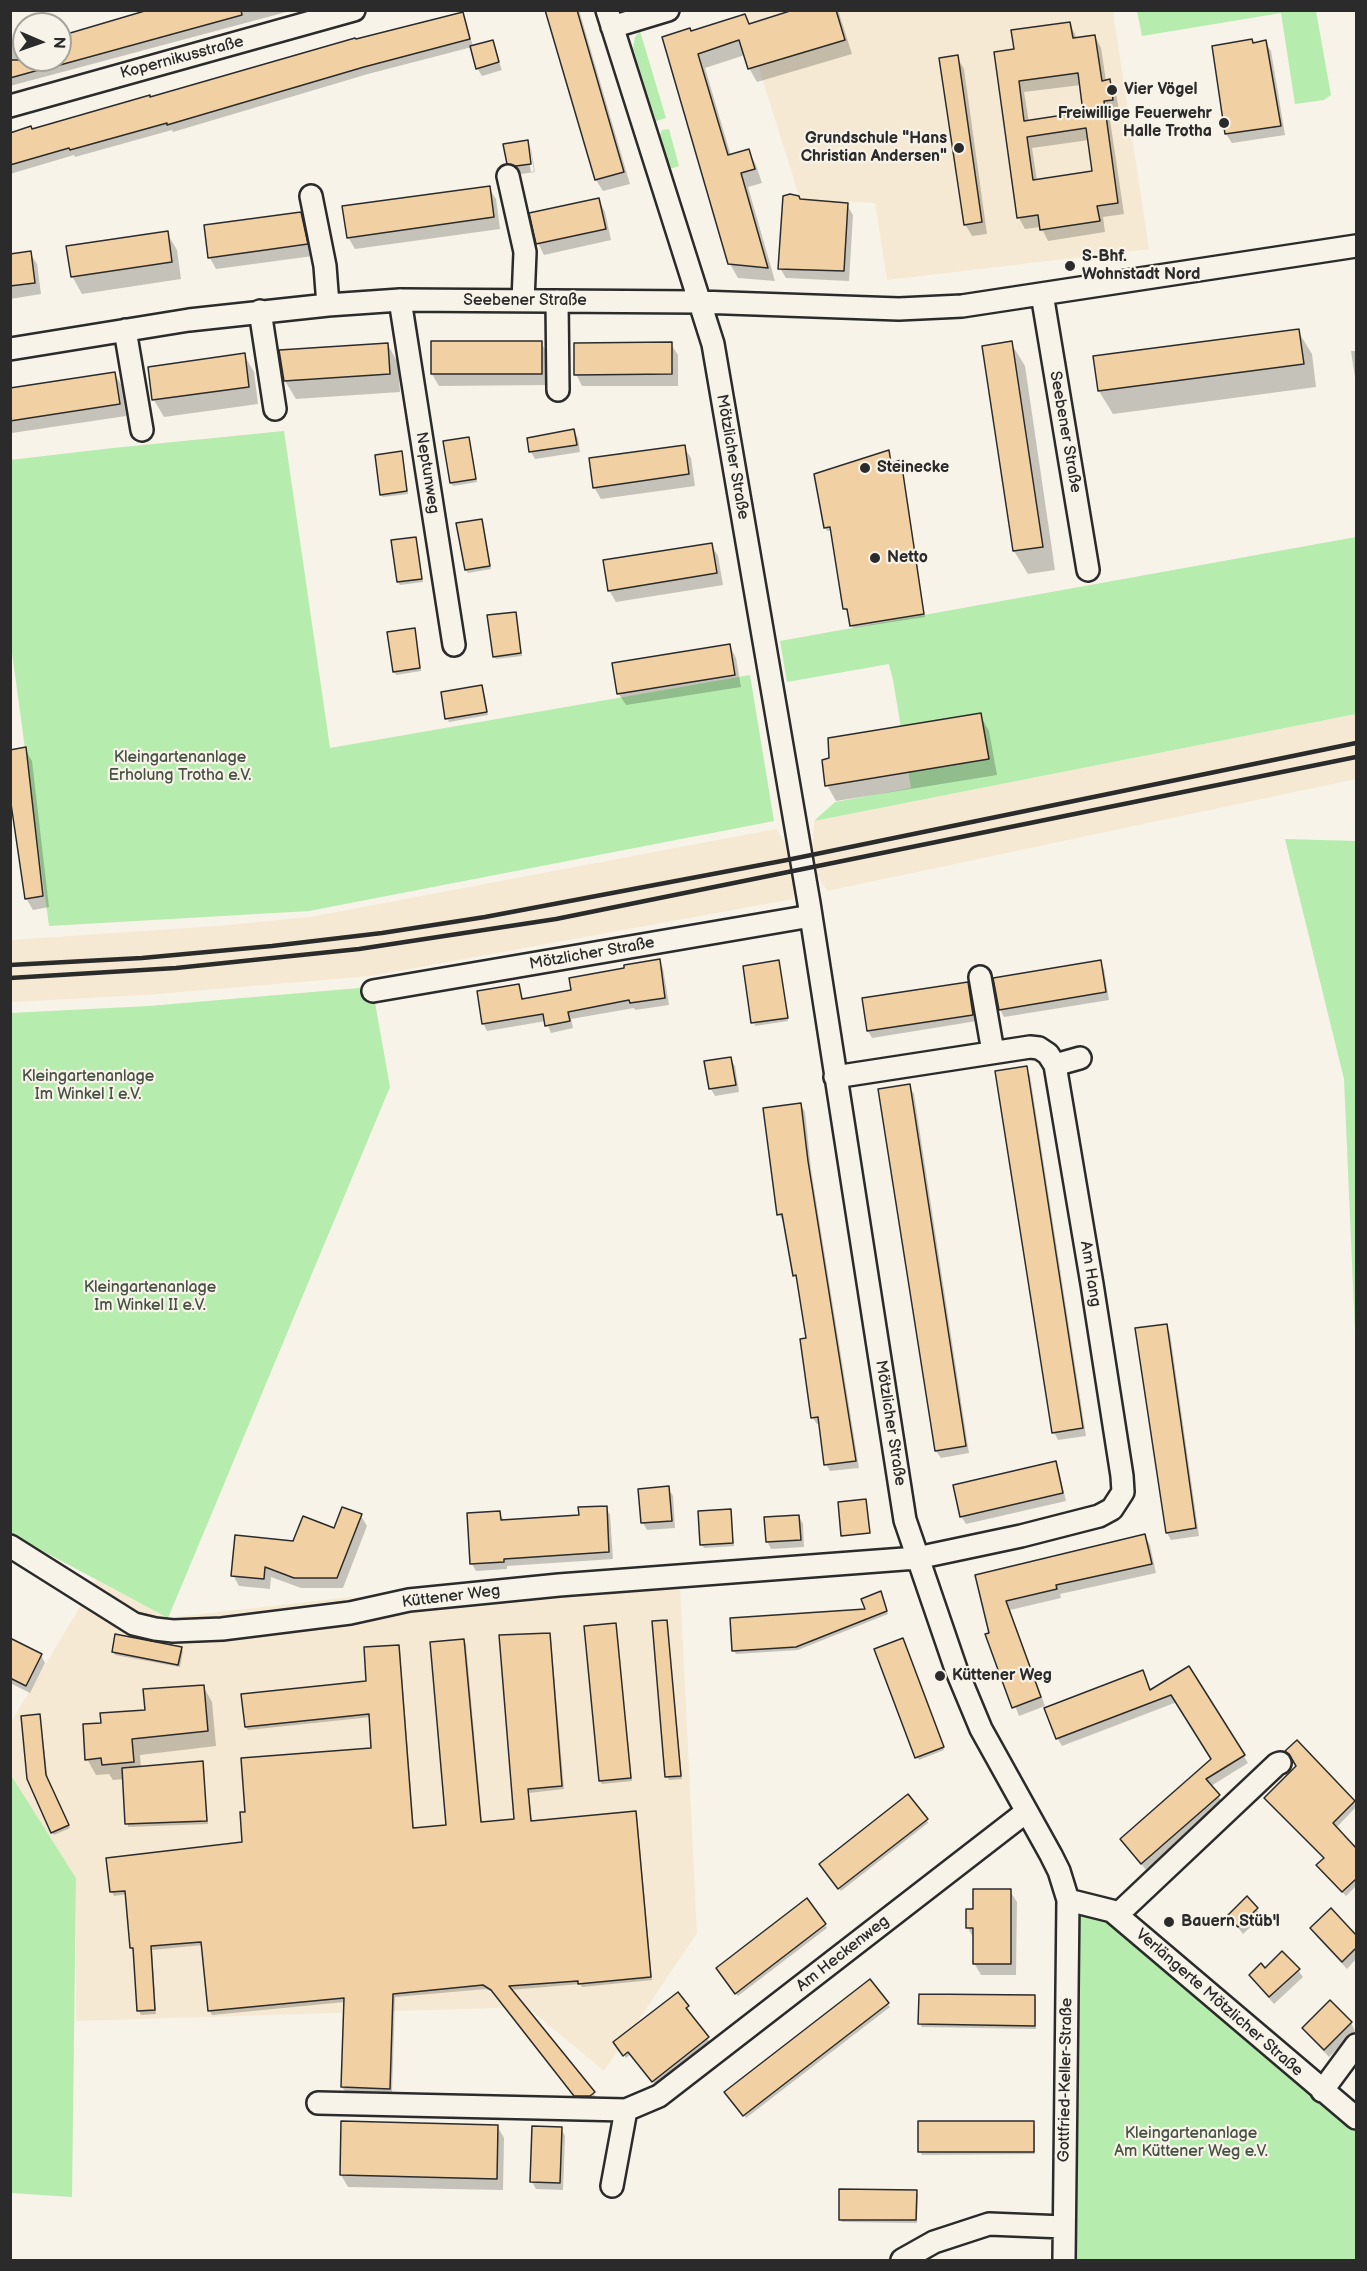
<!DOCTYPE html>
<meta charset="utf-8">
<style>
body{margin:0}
#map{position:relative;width:1367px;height:2271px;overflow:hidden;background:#f7f3e8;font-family:"Balsamiq Sans",sans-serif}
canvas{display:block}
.frame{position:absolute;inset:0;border:12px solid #2b2b2b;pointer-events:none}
.north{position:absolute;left:12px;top:12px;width:60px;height:60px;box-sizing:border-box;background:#f7f3e8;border:2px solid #a5a39c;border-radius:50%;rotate:92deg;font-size:16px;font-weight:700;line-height:24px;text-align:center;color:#2b2b2b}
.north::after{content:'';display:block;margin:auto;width:21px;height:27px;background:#2b2b2b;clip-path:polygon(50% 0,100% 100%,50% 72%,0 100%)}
</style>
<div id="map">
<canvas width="1367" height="2271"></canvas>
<div class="frame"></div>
<div class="north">N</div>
</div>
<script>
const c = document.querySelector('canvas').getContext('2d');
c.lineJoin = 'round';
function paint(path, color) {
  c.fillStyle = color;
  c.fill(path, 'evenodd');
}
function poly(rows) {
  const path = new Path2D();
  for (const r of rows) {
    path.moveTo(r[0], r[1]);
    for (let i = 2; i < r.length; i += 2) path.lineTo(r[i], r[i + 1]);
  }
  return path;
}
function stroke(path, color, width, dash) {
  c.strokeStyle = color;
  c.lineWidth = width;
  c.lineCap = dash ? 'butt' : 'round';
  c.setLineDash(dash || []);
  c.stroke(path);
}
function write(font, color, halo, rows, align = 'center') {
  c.font = font + ' "Balsamiq Sans",sans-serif';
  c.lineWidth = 4.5;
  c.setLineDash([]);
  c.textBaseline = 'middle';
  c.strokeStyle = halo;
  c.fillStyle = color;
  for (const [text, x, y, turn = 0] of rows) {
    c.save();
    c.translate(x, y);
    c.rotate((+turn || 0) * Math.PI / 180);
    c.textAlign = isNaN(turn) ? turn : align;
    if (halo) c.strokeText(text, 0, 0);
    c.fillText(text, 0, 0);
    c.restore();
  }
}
const built = poly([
 [741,11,1113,11,1149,249,887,280,875,203,800,199],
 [1356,714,1356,779,827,891,819,877,795,882,793,899,371,976,145,995,11,1002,11,940,217,926,310,917,776,829,789,849,813,844,814,821],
 [96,1580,168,1618,341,1598,680,1585,697,1933,604,2071,527,2007,76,2021,76,1878,11,1775,11,1722]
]);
const green = poly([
 [1137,11,1316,11,1331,95,1324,100,1295,104,1281,13,1142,36],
 [640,31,666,118,656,121,633,48,635,37],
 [669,129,679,166,670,169,660,135,662,130],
 [284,431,330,748,750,675,774,821,309,911,49,926,11,645,10,460,113,448],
 [1356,537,1356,714,814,821,835,802,911,788,893,680,889,664,787,682,780,641],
 [1285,839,1356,841,1356,1355,1344,1079],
 [371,987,373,991,390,1087,168,1618,11,1534,10,1013,149,1006],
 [11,1775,76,1878,72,2197,11,2193],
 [1076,1910,1101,1915,1356,2128,1356,2260,1072,2260]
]);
const shadow = poly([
 [156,10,294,10,10,86,10,44,24,40,24,60,60,60,60,38],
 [546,10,579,10,630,184,603,191,596,180],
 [799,10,838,10,852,54,757,82,749,68,745,55,705,68,731,156,748,151,756,165,762,183,748,187,775,281,738,278,730,264,691,33,745,16,750,25],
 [462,14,466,21,473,47,492,42,502,70,482,76,477,68,472,47,368,74,173,132,172,130,75,157,74,155,10,174,10,134,150,99,356,41],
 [1070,23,1077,39,1095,36,1101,48,1106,81,1109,81,1116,93,1119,111,1109,113,1124,214,1103,217,1105,232,1048,241,1041,227,1025,229,1019,218,1016,50],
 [1081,85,1085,114,1029,122,1024,92],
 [1089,140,1094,172,1037,181,1032,148],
 [1265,42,1271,51,1285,135,1232,143,1226,134,1253,44],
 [957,57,964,69,987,234,972,236,965,224],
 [527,142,531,149,535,172,521,174,513,171,508,163],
 [527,148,530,148,534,171,531,172],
 [489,188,496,199,500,229,355,249,348,237],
 [599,200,605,212,611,240,544,255,538,243],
 [800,200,847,205,853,215,849,281,786,278,780,268],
 [300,213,307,225,313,256,216,269,210,258],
 [167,233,177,250,181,279,82,294,72,276],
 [30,253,37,264,41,294,10,299,10,255],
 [1298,331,1312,354,1316,387,1113,414,1099,391,1095,358],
 [541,343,548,354,548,385,439,386,432,374],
 [1011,343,1025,366,1055,570,1028,574,1014,551,984,347],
 [671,344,678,355,678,386,582,386,576,374],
 [388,345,398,363,400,392,296,399,285,381],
 [1351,351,1356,351,1356,384],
 [244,355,254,372,258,404,164,417,154,400,150,368],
 [115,374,121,385,126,416,12,433,10,430,10,390],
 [574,431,578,438,580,452,535,459,531,452,528,439],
 [468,439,477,482,453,486,451,483],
 [684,447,691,458,695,486,601,499,594,487],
 [888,452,892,465,900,462,902,465,925,617,853,628,849,612,845,609,832,530,827,531,825,527],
 [401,453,408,494,383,497,381,494],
 [481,520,491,569,468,573,466,570],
 [415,538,423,582,400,585,398,582],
 [711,544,718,556,723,585,616,602,609,590],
 [515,613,522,656,496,659,494,656],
 [414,629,421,671,396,675,394,671],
 [730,646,736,658,741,687,626,705,619,694,614,665],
 [481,686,488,715,449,722,447,718],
 [980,715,989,731,997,775,836,801,827,785],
 [25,749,32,761,49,907,33,910,26,898],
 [659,961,663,968,669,1005,635,1010,634,1008,571,1019,573,1028,551,1033,546,1021,487,1031,483,1023,518,986,524,1001,573,991],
 [778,962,788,1021,755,1026,744,967],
 [1100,962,1104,969,1109,1000,1004,1017,1000,1009],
 [967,983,971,991,977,1021,872,1038,868,1031],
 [730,1058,735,1066,739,1092,715,1096,711,1089],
 [1026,1068,1030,1075,1086,1436,1058,1440,1054,1432],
 [909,1086,914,1094,969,1453,941,1458,936,1451],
 [801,1105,805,1112,811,1169,859,1468,830,1471,826,1464,820,1424,817,1424,812,1417,808,1339,785,1221,783,1221,779,1214],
 [1166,1325,1170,1333,1199,1536,1171,1540,1167,1533],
 [1055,1463,1059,1471,1066,1501,966,1524,961,1516],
 [668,1488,673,1496,675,1528,647,1530,643,1523,640,1490],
 [606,1507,610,1515,613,1559,507,1566,507,1569,476,1571,472,1564,499,1512,504,1521,580,1516],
 [730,1511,734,1546,704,1548,702,1545],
 [361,1516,367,1526,343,1588,301,1588,271,1577,270,1589,239,1586,233,1575,294,1542,335,1530],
 [799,1516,803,1524,804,1547,771,1549,767,1541],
 [1145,1536,1150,1545,1156,1573,1060,1594,1061,1598,1010,1610,1045,1706,1019,1716,987,1635,991,1634,976,1576],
 [882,1596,888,1614,798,1650,736,1654,734,1651,867,1610],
 [667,1622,682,1779,669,1780,667,1777],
 [615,1625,632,1781,602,1784,600,1781],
 [549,1635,551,1639,564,1789,529,1793,532,1822,635,1813,637,1816,652,1980,582,1987,580,1984,510,1990,596,2097,592,2100,577,2100,495,1993,486,1989,395,1997,392,2092,345,2091,342,2087,345,2002,212,2015,210,2011,203,1945,152,1950,156,2014,141,2015,139,2011,127,1894,114,1896,112,1892,244,1843,247,1813,373,1749,371,1717,248,1730,246,1727,368,1682,398,1646,400,1650,414,1829,448,1826,464,1640,466,1644,482,1823,516,1820],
 [10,1640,41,1655,45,1663,30,1693,10,1683],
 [904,1643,944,1750,919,1760,917,1757],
 [181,1648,183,1651,180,1667,115,1655,113,1652],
 [1189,1668,1248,1763,1211,1786,1223,1803,1146,1870,1121,1839,1213,1759,1177,1702,1062,1746,1057,1738,1142,1672,1151,1691],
 [203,1686,212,1702,216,1746,140,1755,141,1768,202,1763,208,1824,128,1827,124,1779,113,1780,109,1774,96,1775,87,1759,103,1724,146,1711],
 [40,1716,48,1780,70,1828,54,1835,28,1779],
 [1287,1752,1354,1802,1356,1807,1336,1828,1356,1850,1356,1886,1346,1896,1321,1870,1325,1859,1266,1798,1298,1766],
 [927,1820,928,1823,841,1891,823,1867],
 [1010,1891,1017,1902,1016,1975,981,1975,974,1963,974,1939,968,1928],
 [1247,1898,1262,1916,1243,1934,1229,1916],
 [806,1900,827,1928,738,1996,719,1972],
 [1331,1910,1356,1937,1356,1959,1347,1969,1316,1936,1312,1928],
 [1265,1970,1298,1970,1303,1977,1274,2004,1250,1976],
 [870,1981,890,2007,746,2118,728,2096],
 [678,1994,689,2010,687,2012,709,2041,655,2084,631,2054,626,2058,616,2045],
 [1034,1997,1036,2000,1036,2029,922,2027,920,2024],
 [1330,2002,1351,2023,1355,2031,1329,2057,1308,2035,1304,2028],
 [1033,2123,1035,2126,1035,2154,922,2155,920,2151],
 [497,2126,504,2138,503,2190,348,2187,341,2175],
 [561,2128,565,2136,563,2190,536,2189,532,2182],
 [916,2191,918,2194,917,2223,842,2222,840,2219],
 [1002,2259,1040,2259,1041,2260,1002,2260]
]);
const building = poly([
 [148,10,241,10,242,15,60,65,60,36,148,10],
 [545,10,577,10,624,172,595,180,545,10],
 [793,10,836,10,845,40,748,69,739,40,698,54,728,155,749,149,755,169,741,173,768,268,728,264,662,37,690,28,691,31,745,14,749,24,793,10],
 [463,12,470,39,364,67,167,125,167,123,70,150,69,148,10,165,10,133,31,126,32,129,150,95,150,97,355,38,356,39,463,12],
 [1070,22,1073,38,1095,35,1102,81,1110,79,1113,100,1104,101,1118,203,1097,206,1100,221,1040,230,1038,215,1017,218,994,52,1014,49,1011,30,1070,22],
 [1078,73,1083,112,1024,121,1019,81,1078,73],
 [1086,128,1092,171,1033,180,1027,137,1086,128],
 [1252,39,1253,43,1266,40,1281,126,1225,134,1212,46,1252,39],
 [493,40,499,62,476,69,470,46,493,40],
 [958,55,982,222,964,225,939,58,958,55],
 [10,60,56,60,57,65,10,78,10,60],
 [528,140,531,164,516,166,507,164,503,144,528,140],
 [490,186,494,217,347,238,342,206,490,186],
 [790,194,799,196,800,199,848,203,844,271,778,269,783,196,790,194],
 [599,198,606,229,536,244,529,213,599,198],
 [301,212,308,244,208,258,204,225,301,212],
 [168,231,172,262,71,277,66,246,168,231],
 [31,251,35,283,10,286,10,254,31,251],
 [1299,329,1304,364,1098,391,1093,356,1299,329],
 [431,341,542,341,542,374,431,374,431,341],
 [1012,341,1043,547,1013,551,982,346,1012,341],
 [672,342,672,374,574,375,574,343,672,342],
 [388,343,390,374,284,381,279,350,388,343],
 [245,353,249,387,152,400,148,367,245,353],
 [115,372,120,404,10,421,10,388,115,372],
 [574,429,577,445,529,452,527,438,574,429],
 [469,437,476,479,450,483,443,441,469,437],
 [685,445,689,474,593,488,589,458,685,445],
 [889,450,891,463,901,460,924,614,850,626,847,609,843,609,830,527,824,528,814,474,889,450],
 [402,451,407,491,380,495,375,455,402,451],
 [482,519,490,566,465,570,456,523,482,519],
 [416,537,422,579,397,582,391,540,416,537],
 [712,543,717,573,608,591,603,560,712,543],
 [516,612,521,653,493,657,487,615,516,612],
 [415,628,420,668,393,672,387,632,415,628],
 [730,644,735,675,617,694,612,663,730,644],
 [482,685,487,712,445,719,441,692,482,685],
 [981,713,989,759,825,786,822,760,829,758,828,738,981,713],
 [26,747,43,896,25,899,10,797,10,750,26,747],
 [660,959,665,998,630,1003,629,1000,568,1012,570,1021,545,1026,543,1014,482,1024,477,991,519,984,522,999,571,990,569,978,624,968,624,965,660,959],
 [779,960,788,1018,751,1023,743,966,779,960],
 [1101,960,1106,992,999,1010,993,978,1101,960],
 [968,982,973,1015,867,1031,862,998,968,982],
 [731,1057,736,1085,709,1089,704,1061,731,1057],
 [1027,1066,1083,1428,1052,1433,995,1071,1027,1066],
 [910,1084,966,1446,935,1451,878,1089,910,1084],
 [801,1103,808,1161,856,1461,824,1465,818,1417,811,1418,800,1339,806,1338,796,1275,793,1276,782,1214,777,1215,763,1108,801,1103],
 [1167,1324,1196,1528,1166,1533,1135,1328,1167,1324],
 [1056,1461,1063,1493,960,1517,953,1485,1056,1461],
 [669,1486,672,1521,641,1523,638,1489,669,1486],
 [866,1499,870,1533,841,1536,838,1502,866,1499],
 [607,1506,609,1552,504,1559,504,1562,470,1564,467,1513,500,1511,501,1520,579,1515,578,1507,607,1506],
 [342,1507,362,1514,337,1578,294,1578,265,1567,264,1579,231,1576,235,1535,293,1541,303,1516,334,1528,342,1507],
 [731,1509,733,1543,700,1545,698,1511,731,1509],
 [799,1515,801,1540,766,1542,764,1517,799,1515],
 [1145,1534,1152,1564,1056,1585,1057,1589,1006,1601,1041,1697,1012,1708,985,1634,989,1633,975,1575,1145,1534],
 [881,1591,887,1611,796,1647,732,1651,730,1618,865,1609,861,1599,881,1591],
 [667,1620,681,1776,665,1777,652,1621,667,1620],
 [616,1623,631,1778,599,1781,584,1626,616,1623],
 [550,1633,562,1786,528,1789,531,1821,636,1811,651,1977,578,1984,578,1981,509,1986,595,2092,590,2096,574,2096,491,1990,483,1985,393,1994,390,2089,341,2087,344,1998,208,2011,201,1942,151,1946,155,2010,137,2011,133,1948,130,1948,125,1891,110,1892,106,1858,242,1842,240,1812,245,1812,241,1758,371,1748,369,1714,245,1727,241,1694,366,1681,364,1647,399,1645,413,1828,446,1825,430,1642,464,1639,481,1822,514,1819,499,1635,550,1633],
 [115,1634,182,1647,178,1665,112,1652,115,1634],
 [10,1638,42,1654,26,1686,10,1678,10,1638],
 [903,1638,944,1747,915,1758,874,1649,903,1638],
 [1189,1666,1245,1755,1206,1779,1220,1795,1141,1864,1120,1839,1211,1759,1171,1695,1056,1739,1044,1708,1143,1670,1150,1690,1189,1666],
 [204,1685,208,1731,132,1739,134,1762,102,1765,101,1758,85,1760,83,1724,101,1723,100,1713,145,1710,143,1689,204,1685],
 [40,1714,46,1775,69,1825,51,1833,27,1779,21,1716,40,1714],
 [1297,1740,1355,1801,1333,1823,1356,1848,1356,1879,1342,1892,1316,1865,1324,1858,1264,1798,1296,1766,1289,1754,1285,1751,1297,1740],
 [203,1761,207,1821,125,1824,122,1768,203,1761],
 [908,1794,928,1819,838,1889,819,1864,908,1794],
 [973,1889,1011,1889,1011,1964,973,1964,973,1928,966,1928,966,1909,973,1909,973,1889],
 [1247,1896,1258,1908,1238,1927,1227,1916,1247,1896],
 [807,1898,826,1924,735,1994,716,1968,807,1898],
 [1331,1908,1356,1935,1356,1948,1342,1962,1310,1928,1331,1908],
 [1282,1951,1300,1969,1269,1997,1249,1975,1261,1963,1265,1968,1282,1951],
 [870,1979,889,2003,743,2116,724,2092,870,1979],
 [678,1992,689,2006,686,2008,709,2037,652,2082,628,2052,623,2056,613,2042,678,1992],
 [919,1994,1035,1995,1035,2026,918,2024,919,1994],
 [1330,2000,1352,2022,1324,2050,1302,2028,1330,2000],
 [341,2121,498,2125,497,2179,340,2175,341,2121],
 [918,2121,1034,2121,1034,2152,918,2152,918,2121],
 [532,2126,562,2127,560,2183,530,2182,532,2126],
 [839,2189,917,2190,916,2220,839,2220,839,2189]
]);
const minor = poly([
 [607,10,713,344,809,903,905,1520,956,1669,981,1729,1051,1855,1059,1871,1068,1900,1064,2260],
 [612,27,668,10],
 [10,106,354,10],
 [508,176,525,252,523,301],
 [311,196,325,266,328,305],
 [1042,294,1088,570],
 [400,300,454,645],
 [557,301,558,390],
 [260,311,275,409],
 [125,330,142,430],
 [10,349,189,320,328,305,400,300,699,302,899,309,962,306,1356,246],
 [980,977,993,1052],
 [373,991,811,916],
 [1055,1065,1080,1058],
 [10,1546,134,1624,155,1629,173,1631,222,1629,350,1613,409,1600,559,1585,917,1558,1021,1536,1099,1516,1112,1509,1123,1492,1122,1476,1092,1284,1055,1065,1048,1054,1039,1048,1030,1047,835,1077],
 [1068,1900,1112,1911,1356,2118],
 [1117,1915,1277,1764,1280,1763],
 [1322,2091,1356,2045],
 [318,2103,626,2110,659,2096,1026,1812],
 [612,2186,626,2110],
 [902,2260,934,2242,989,2224,1064,2227]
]);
const rail = poly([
 [10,965,142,958,272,946,382,933,485,917,787,860,1356,743],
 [10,978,176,968,359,949,556,919,1356,757]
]);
const markers = [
 [1112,90,6,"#2b2b2b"],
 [1224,123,6,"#2b2b2b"],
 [959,148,6,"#2b2b2b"],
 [1070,266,6,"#2b2b2b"],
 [865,468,6,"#2b2b2b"],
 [875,558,6,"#2b2b2b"],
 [940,1676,6,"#2b2b2b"],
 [1169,1922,6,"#2b2b2b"]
];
const streetNames = [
 ["Kopernikusstraße",182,58,-15],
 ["Seebener Straße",525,301],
 ["Seebener Straße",1065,432,80],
 ["Mötzlicher Straße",732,457,80],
 ["Neptunweg",427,473,81],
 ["Mötzlicher Straße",592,954,-10],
 ["Am Hang",1090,1274,81],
 ["Mötzlicher Straße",890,1423,81],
 ["Küttener Weg",451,1597,-7],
 ["Am Heckenweg",843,1954,-38],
 ["Verlängerte Mötzlicher Straße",1219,2003,41],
 ["Gottfried-Keller-Straße",1066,2080,-89]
];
const poiNames = [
 ["Vier Vögel",1124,90],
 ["Freiwillige Feuerwehr",1212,114,"right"],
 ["Halle Trotha",1212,132,"right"],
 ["Grundschule \"Hans",947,139,"right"],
 ["Christian Andersen\"",947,157,"right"],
 ["S-Bhf.",1082,257],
 ["Wohnstadt Nord",1082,275],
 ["Steinecke",877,468],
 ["Netto",887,558],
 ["Küttener Weg",952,1676],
 ["Bauern Stüb'l",1181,1922]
];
const parkNames = [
 ["Kleingartenanlage",180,758],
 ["Erholung Trotha e.V.",180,776],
 ["Kleingartenanlage",88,1077],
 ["Im Winkel I e.V.",88,1095],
 ["Kleingartenanlage",150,1288],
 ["Im Winkel II e.V.",150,1306],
 ["Kleingartenanlage",1191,2134],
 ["Am Küttener Weg e.V.",1191,2152]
];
paint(built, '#f5e9d3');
paint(green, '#b6ecae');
paint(shadow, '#0003');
paint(building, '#f1d1a3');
stroke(building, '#2b2b2b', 1.5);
stroke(minor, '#2b2b2b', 26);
stroke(minor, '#f7f3e8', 21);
stroke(rail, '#2b2b2b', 4.5);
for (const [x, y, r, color] of markers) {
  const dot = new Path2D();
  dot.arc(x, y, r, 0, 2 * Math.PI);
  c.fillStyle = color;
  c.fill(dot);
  stroke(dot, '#f7f3e8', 2);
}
write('16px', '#2b2b2b', '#f7f3e8', streetNames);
write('bold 16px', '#2b2b2b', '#f7f3e8', poiNames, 'left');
write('16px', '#475245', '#f7f3e8', parkNames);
</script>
